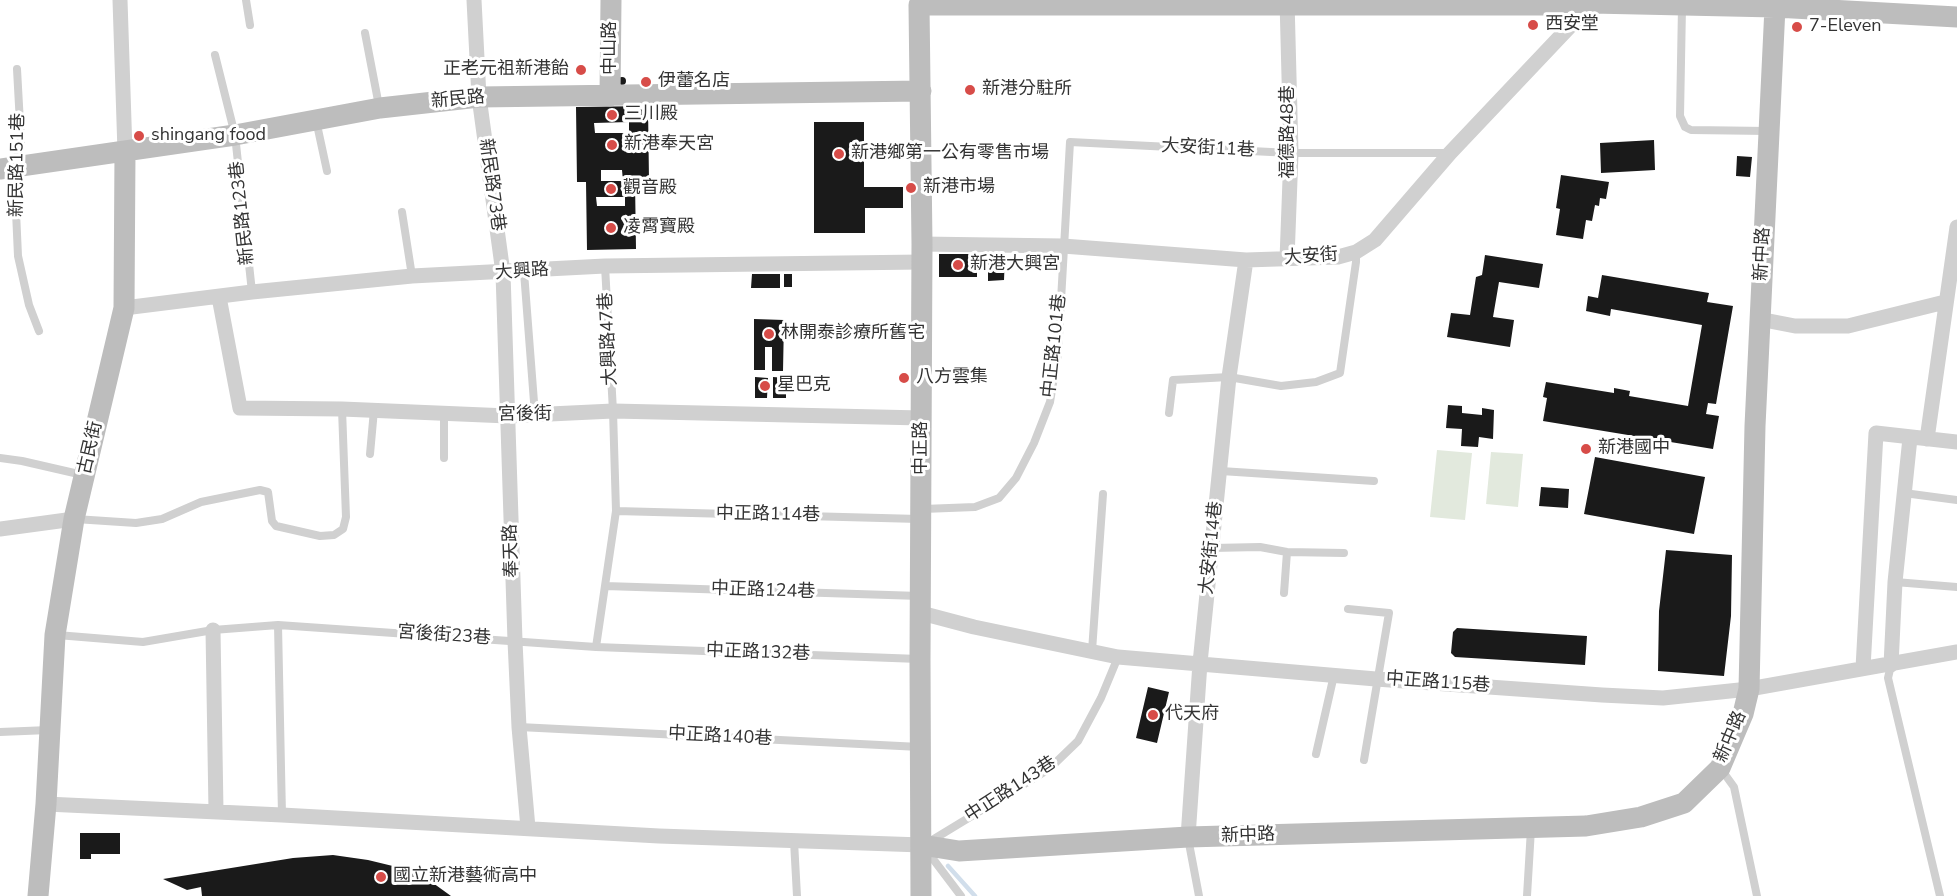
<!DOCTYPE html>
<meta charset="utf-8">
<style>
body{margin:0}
canvas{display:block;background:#fff}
</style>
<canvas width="1957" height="896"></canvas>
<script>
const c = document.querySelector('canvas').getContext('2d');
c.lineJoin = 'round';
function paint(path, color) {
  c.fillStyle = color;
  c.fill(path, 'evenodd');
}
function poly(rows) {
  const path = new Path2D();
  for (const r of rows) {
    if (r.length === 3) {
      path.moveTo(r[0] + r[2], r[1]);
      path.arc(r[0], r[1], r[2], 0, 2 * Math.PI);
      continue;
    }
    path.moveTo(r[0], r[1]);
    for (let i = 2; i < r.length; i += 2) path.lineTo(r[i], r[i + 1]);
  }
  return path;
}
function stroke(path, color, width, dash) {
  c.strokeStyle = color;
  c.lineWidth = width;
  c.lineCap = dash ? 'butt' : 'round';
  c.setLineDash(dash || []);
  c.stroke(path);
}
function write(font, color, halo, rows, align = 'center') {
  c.font = font + ' "Nunito Sans","Noto Sans TC",sans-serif';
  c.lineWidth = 6;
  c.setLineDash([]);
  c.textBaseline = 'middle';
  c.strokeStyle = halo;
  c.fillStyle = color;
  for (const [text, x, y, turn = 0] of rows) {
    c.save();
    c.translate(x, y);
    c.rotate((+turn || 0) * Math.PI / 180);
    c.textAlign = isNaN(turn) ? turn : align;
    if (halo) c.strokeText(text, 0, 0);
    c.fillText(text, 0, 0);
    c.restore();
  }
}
const green = poly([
 [1437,450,1472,453,1465,520,1430,517],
 [1491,452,1523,454,1518,507,1486,504]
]);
const stream = poly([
 [948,866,975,896]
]);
const building = poly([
 [622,81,4],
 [648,106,649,181,635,181,636,249,587,250,586,182,577,182,576,107],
 [629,122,629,133,595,133,594,123],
 [601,170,622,170,623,181,601,181],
 [596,197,625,197,625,206,597,206],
 [814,122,864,122,864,187,903,187,903,208,865,208,865,233,814,233],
 [1654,140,1655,170,1601,173,1600,143],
 [1737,156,1752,157,1750,177,1736,176],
 [1561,175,1609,182,1606,199,1600,198,1599,206,1595,205,1592,221,1586,220,1583,239,1556,235,1560,209,1556,208],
 [939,254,977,254,977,277,939,277],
 [1005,255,1004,280,988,281,988,256],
 [1485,255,1543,264,1539,288,1499,282,1493,317,1514,320,1510,347,1447,337,1451,313,1470,315,1476,277,1482,275],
 [752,274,780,274,780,288,751,288],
 [784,274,792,274,792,287,784,287],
 [1602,275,1709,293,1707,302,1733,306,1716,404,1708,403,1706,414,1719,416,1713,449,1543,421,1547,398,1543,397,1546,382,1614,393,1614,388,1630,391,1629,396,1688,406,1702,325,1611,309,1610,316,1586,311,1588,296,1598,298],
 [754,319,784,320,783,371,772,371,772,347,765,347,765,370,754,370],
 [755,377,768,378,767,398,755,398],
 [773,377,786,378,786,398,773,398],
 [1448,405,1462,406,1462,413,1482,415,1482,408,1494,410,1493,439,1479,437,1478,447,1461,446,1462,429,1446,428],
 [1595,457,1705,477,1694,534,1584,514],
 [1541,487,1569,489,1568,508,1539,506],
 [1666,550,1732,555,1731,616,1724,676,1658,671,1659,611],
 [1457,628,1587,636,1585,665,1455,657,1451,653,1453,632],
 [1148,687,1169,692,1157,743,1136,738],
 [80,833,120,833,120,854,91,854,91,859,80,859],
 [333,855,368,860,401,868,433,883,451,896,202,896,201,887,187,890,163,879,293,858]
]);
const lane = poly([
 [246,0,250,25],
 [1682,7,1680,116,1685,127,1691,130,1768,131],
 [365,33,379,106],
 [215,55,235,135,252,292],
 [17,69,21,142,14,167,18,256,29,305,39,331],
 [316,120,327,171],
 [402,212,412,276],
 [524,272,535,415],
 [1169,413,1173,380,1229,377,1281,386,1316,382,1340,373,1356,262,1356,252],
 [370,454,374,410],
 [0,458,22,461,83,475],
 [444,458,444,413],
 [1221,471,1374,481],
 [1904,493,1957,500],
 [923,509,975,507,999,498,1016,478,1034,443,1050,402,1058,353,1070,142,1291,153,1449,153],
 [616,511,919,519],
 [75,519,136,523,162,519,201,502,260,490,268,492,272,521,276,526,320,536,334,535,343,529,346,517,342,409],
 [1212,548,1260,547,1287,552,1344,553],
 [1895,582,1957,587],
 [605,586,920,596],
 [1284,593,1287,552],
 [1348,609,1389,613,1364,760],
 [278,625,282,815],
 [57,635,143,642,213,630,278,625,596,647,919,659],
 [596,647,616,511,613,411,605,266],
 [1092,651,1103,494],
 [1891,665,1888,678,1940,896],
 [519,727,920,747],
 [0,732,49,730],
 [1316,754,1334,675],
 [1721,769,1734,787,1757,896],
 [1188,838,1199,896],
 [794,841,797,896],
 [929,842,1049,769,1078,741,1101,698,1118,657],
 [927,851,961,896],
 [1527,896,1531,829]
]);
const street = poly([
 [120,0,125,152],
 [474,0,479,97,503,273,515,641,519,727,528,828],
 [1287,0,1291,153,1287,259],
 [922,244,1063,246,1246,260,1338,257,1356,252,1375,240,1450,153,1592,3],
 [219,297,240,408,342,409,508,416,613,411,922,418],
 [124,308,252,292,412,276,605,266,922,262],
 [1759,319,1795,326,1848,326,1945,302],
 [1927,439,1957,227],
 [0,529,74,519],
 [921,613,974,627,1118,657,1376,679,1602,695,1663,698,1749,689,1957,652],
 [213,630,216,811],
 [1891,665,1895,582,1910,438],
 [1863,668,1876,433,1957,442],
 [46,804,282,815,659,836,922,845],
 [1188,837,1200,663,1229,377,1246,260]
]);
const secondary = poly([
 [610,96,611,0],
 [0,169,235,135,380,108,479,97,921,91],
 [922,845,959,851,1188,837,1586,826,1641,817,1684,803,1720,768,1743,714,1749,689,1755,426,1775,7],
 [38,896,46,804,55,635,74,519,124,308,125,152],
 [921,896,920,659,922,244,919,5,1546,5,1592,3,1775,7,1957,17]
]);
const markers = [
 [1533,25,6,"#d74c48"],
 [1797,27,6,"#d74c48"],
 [581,70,6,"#d74c48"],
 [646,82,6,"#d74c48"],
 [970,90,6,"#d74c48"],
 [612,115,6,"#d74c48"],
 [139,136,6,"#d74c48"],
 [612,145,6,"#d74c48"],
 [839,154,6,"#d74c48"],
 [911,188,6,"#d74c48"],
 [611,189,6,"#d74c48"],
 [611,228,6,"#d74c48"],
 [958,265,6,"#d74c48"],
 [769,334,6,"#d74c48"],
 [904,378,6,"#d74c48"],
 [765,386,6,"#d74c48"],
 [1586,449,6,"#d74c48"],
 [1153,715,6,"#d74c48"],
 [381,877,6,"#d74c48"]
];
const poiNames = [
 ["西安堂",1545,25],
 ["7-Eleven",1809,27],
 ["正老元祖新港飴",569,70,"right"],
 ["伊蕾名店",658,82],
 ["新港分駐所",982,90],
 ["三川殿",624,115],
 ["shingang food",151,136],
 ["新港奉天宮",624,145],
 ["新港鄉第一公有零售市場",851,154],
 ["新港市場",923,188],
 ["觀音殿",623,189],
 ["凌霄寶殿",623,228],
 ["新港大興宮",970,265],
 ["林開泰診療所舊宅",781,334],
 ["八方雲集",916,378],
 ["星巴克",777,386],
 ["新港國中",1598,449],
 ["代天府",1165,715],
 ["國立新港藝術高中",393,877]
];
const streetNames = [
 ["中山路",611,48,-90],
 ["新民路",458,100,-5],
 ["福德路48巷",1289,132,-90],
 ["大安街11巷",1208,149,3],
 ["新民路151巷",18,165,-89],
 ["新民路73巷",491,185,82],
 ["新民路123巷",243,213,-96],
 ["新中路",1763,254,-87],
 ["大安街",1311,257,-4],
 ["大興路",522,272,-4],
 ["大興路47巷",609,339,-93],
 ["中正路101巷",1055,346,-84],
 ["宮後街",525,415,-1],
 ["古民街",91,448,-77],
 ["中正路",922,448,-90],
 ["中正路114巷",768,515,1],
 ["大安街14巷",1212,548,-84],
 ["奉天路",512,551,-92],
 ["中正路124巷",763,591,2],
 ["宮後街23巷",444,636,4],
 ["中正路132巷",758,653,2],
 ["中正路115巷",1438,683,4],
 ["中正路140巷",720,737,3],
 ["新中路",1731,737,-67],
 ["中正路143巷",1011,790,-33],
 ["新中路",1248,836,-2]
];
paint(green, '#e2e9dd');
stroke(stream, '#d1deeb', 4.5);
paint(building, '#1a1a1a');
stroke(lane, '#d0d0d0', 8);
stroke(street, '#d0d0d0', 15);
stroke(secondary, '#bdbdbd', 21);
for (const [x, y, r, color] of markers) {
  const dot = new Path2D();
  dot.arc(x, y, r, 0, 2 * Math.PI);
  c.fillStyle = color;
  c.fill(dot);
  stroke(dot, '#fff', 2);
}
write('18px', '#333', '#fff', poiNames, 'left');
write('18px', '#333', '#fff', streetNames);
</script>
